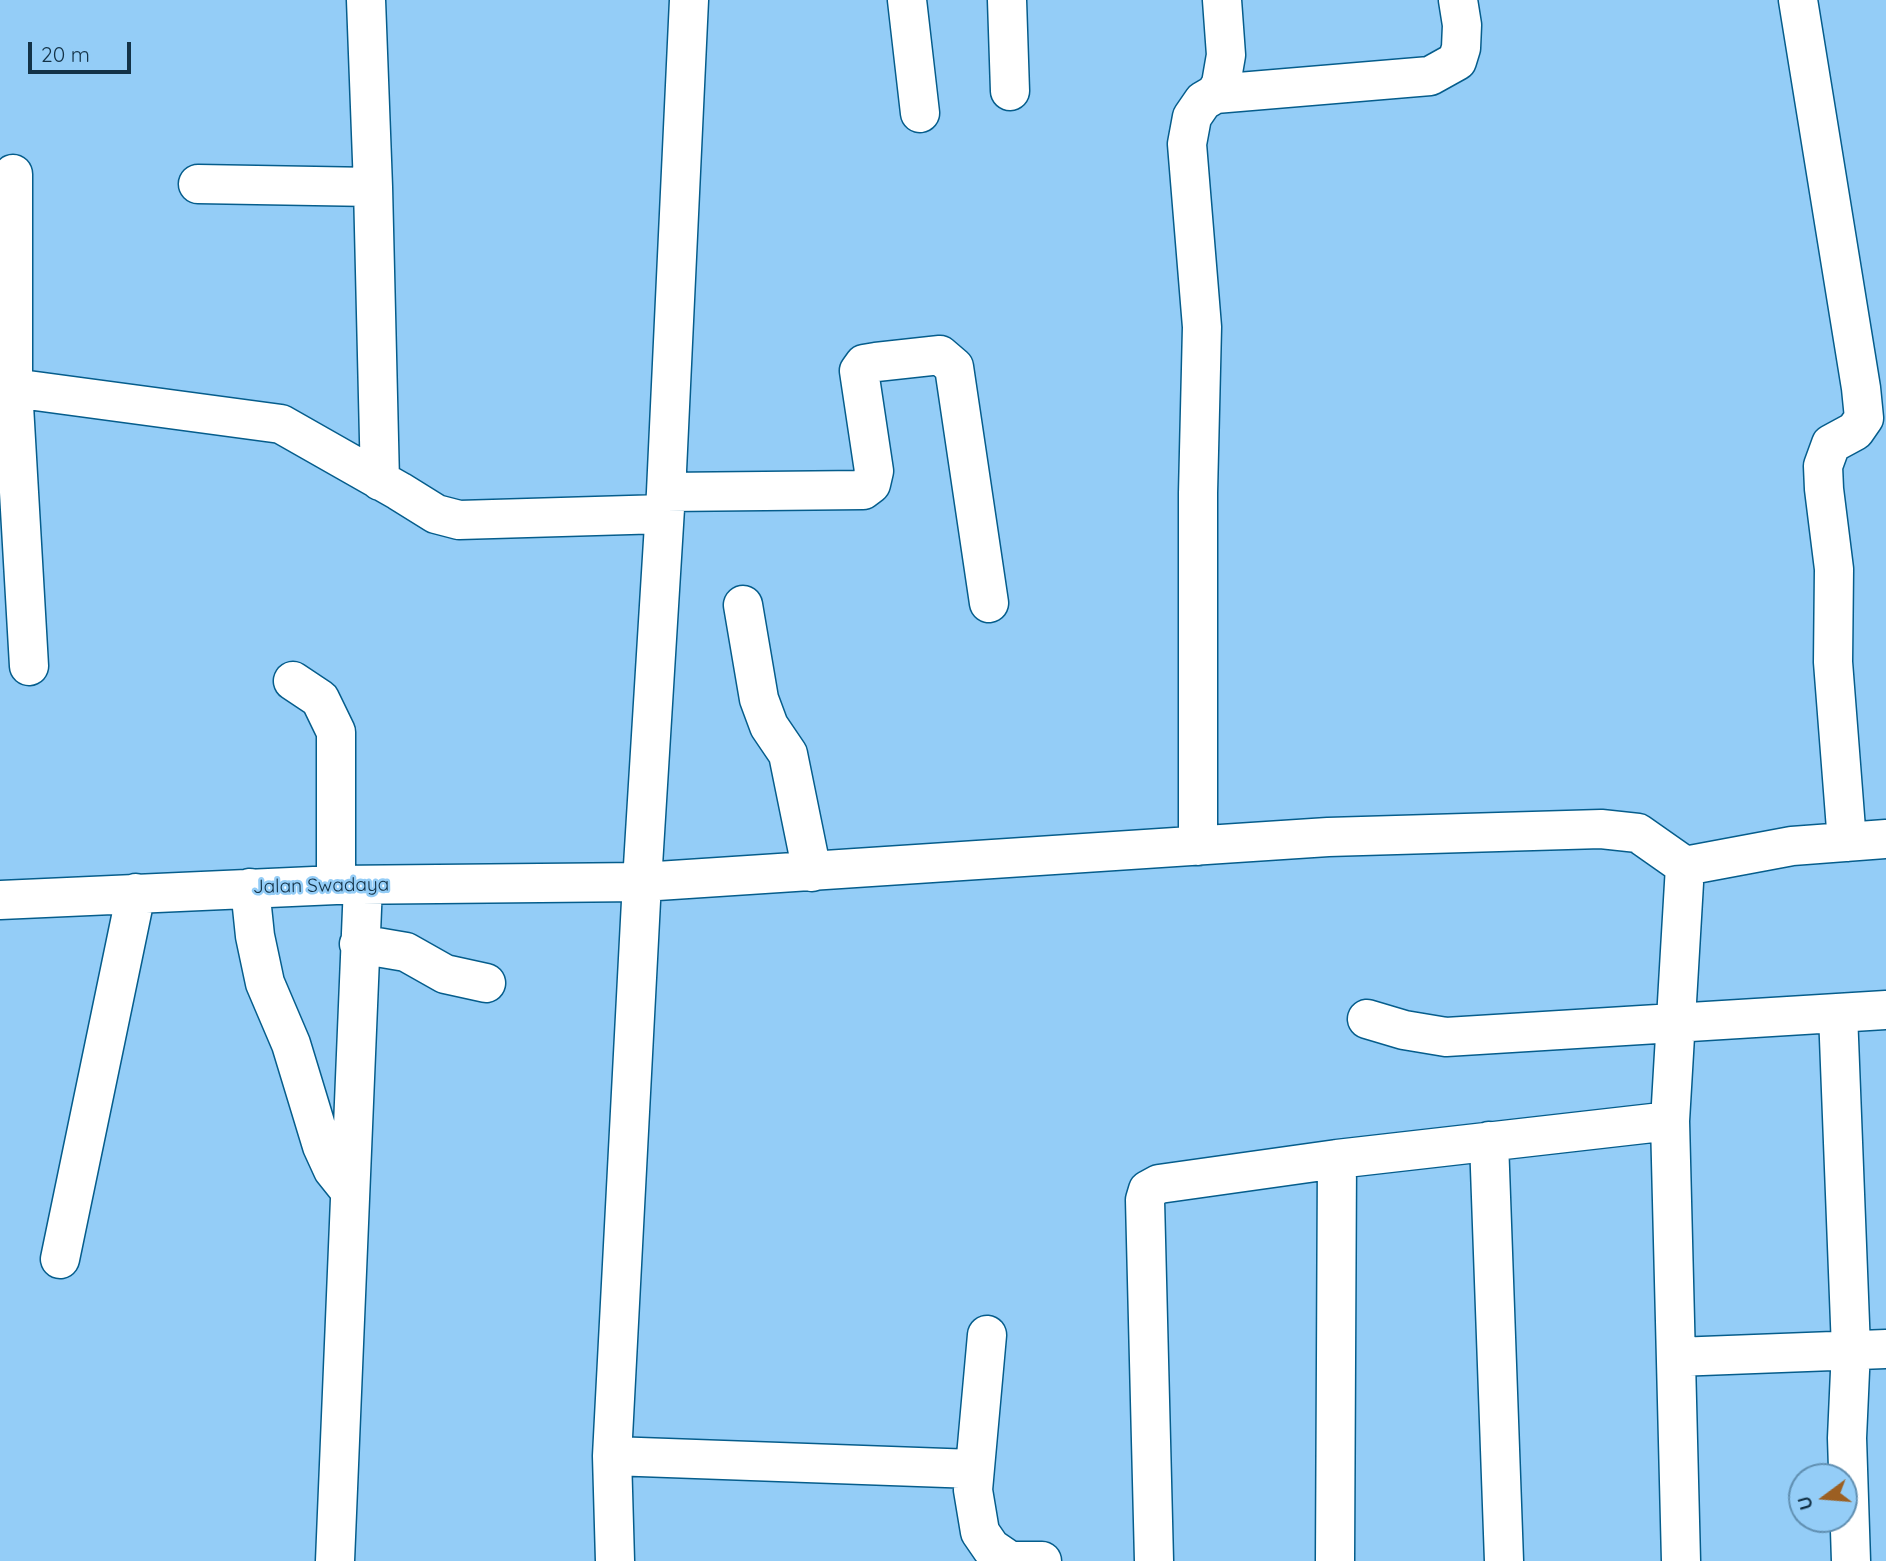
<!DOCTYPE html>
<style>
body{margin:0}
#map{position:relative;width:1886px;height:1561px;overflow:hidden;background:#94cdf7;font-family:Quicksand,sans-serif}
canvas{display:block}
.north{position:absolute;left:1788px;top:1463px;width:70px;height:70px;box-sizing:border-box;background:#94cdf7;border:2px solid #608fb1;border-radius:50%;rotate:254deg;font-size:19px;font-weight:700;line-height:28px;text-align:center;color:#133247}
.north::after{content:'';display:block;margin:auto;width:24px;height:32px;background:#9c5f22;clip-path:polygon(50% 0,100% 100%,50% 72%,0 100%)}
.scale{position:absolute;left:28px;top:42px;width:103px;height:32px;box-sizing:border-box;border:4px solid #133247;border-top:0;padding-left:9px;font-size:21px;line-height:24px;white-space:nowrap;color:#133247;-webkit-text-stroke:5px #94cdf7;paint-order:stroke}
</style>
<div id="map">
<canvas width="1886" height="1561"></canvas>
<div class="north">U</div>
<div class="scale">20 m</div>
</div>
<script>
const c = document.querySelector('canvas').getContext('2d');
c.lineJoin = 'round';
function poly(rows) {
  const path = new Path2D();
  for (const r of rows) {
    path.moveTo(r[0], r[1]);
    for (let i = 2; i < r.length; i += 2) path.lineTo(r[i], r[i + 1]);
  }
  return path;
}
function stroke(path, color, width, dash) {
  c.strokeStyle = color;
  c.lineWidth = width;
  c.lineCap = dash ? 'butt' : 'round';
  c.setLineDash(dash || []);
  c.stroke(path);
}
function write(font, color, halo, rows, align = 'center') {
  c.font = font + ' Quicksand,sans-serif';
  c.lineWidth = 5;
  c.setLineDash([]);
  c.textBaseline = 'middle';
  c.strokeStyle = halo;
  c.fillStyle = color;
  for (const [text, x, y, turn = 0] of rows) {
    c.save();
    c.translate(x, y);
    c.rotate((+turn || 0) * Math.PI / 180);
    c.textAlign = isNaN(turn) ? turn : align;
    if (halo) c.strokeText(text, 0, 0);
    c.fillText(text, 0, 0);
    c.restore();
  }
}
const minor = poly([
 [366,0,373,187,380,481],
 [907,0,920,113],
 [1007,0,1010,91],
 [1798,0,1861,388,1864,418,1855,431,1831,444,1823,466,1824,489,1834,569,1833,662,1847,842],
 [1215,94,1430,76,1457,61,1461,48,1462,25,1458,0],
 [13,174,13,388,29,666],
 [198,184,373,187],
 [13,388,281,424,399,491,436,514,459,520,664,514],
 [666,492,863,490,871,484,874,471,859,371,864,364,876,362,940,355,954,367,989,603],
 [743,605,759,699,769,726,788,754,812,872],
 [293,681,320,699,336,732,336,885],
 [1198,846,1198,493,1202,327,1187,144,1192,117,1203,101,1215,94,1221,84,1226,55,1222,0],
 [250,888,255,936,265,983,291,1044,322,1146,333,1170,349,1190],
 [0,900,336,885,642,882,1328,837,1601,829,1638,833,1685,866,1792,846,1886,839],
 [359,944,406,952,445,974,486,983],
 [1838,1013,1851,1349,1847,1438,1851,1561],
 [1367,1019,1404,1030,1446,1037,1886,1010],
 [1489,1141,1504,1561],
 [60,1259,136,893],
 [987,1335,973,1490,980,1532,991,1548,1010,1561,1042,1561],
 [1676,1357,1886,1349],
 [612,1456,974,1469],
 [335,1561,363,885],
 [615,1561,612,1456,642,882,666,492,689,0],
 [1154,1561,1145,1200,1148,1190,1159,1184,1337,1159,1670,1121],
 [1335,1561,1337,1159],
 [1681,1561,1670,1121,1685,866]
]);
const streetNames = [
 ["Jalan Swadaya",321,886,-1]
];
stroke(minor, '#055d8c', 41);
stroke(minor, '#fff', 38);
write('19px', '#133247', '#94cdf7', streetNames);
</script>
